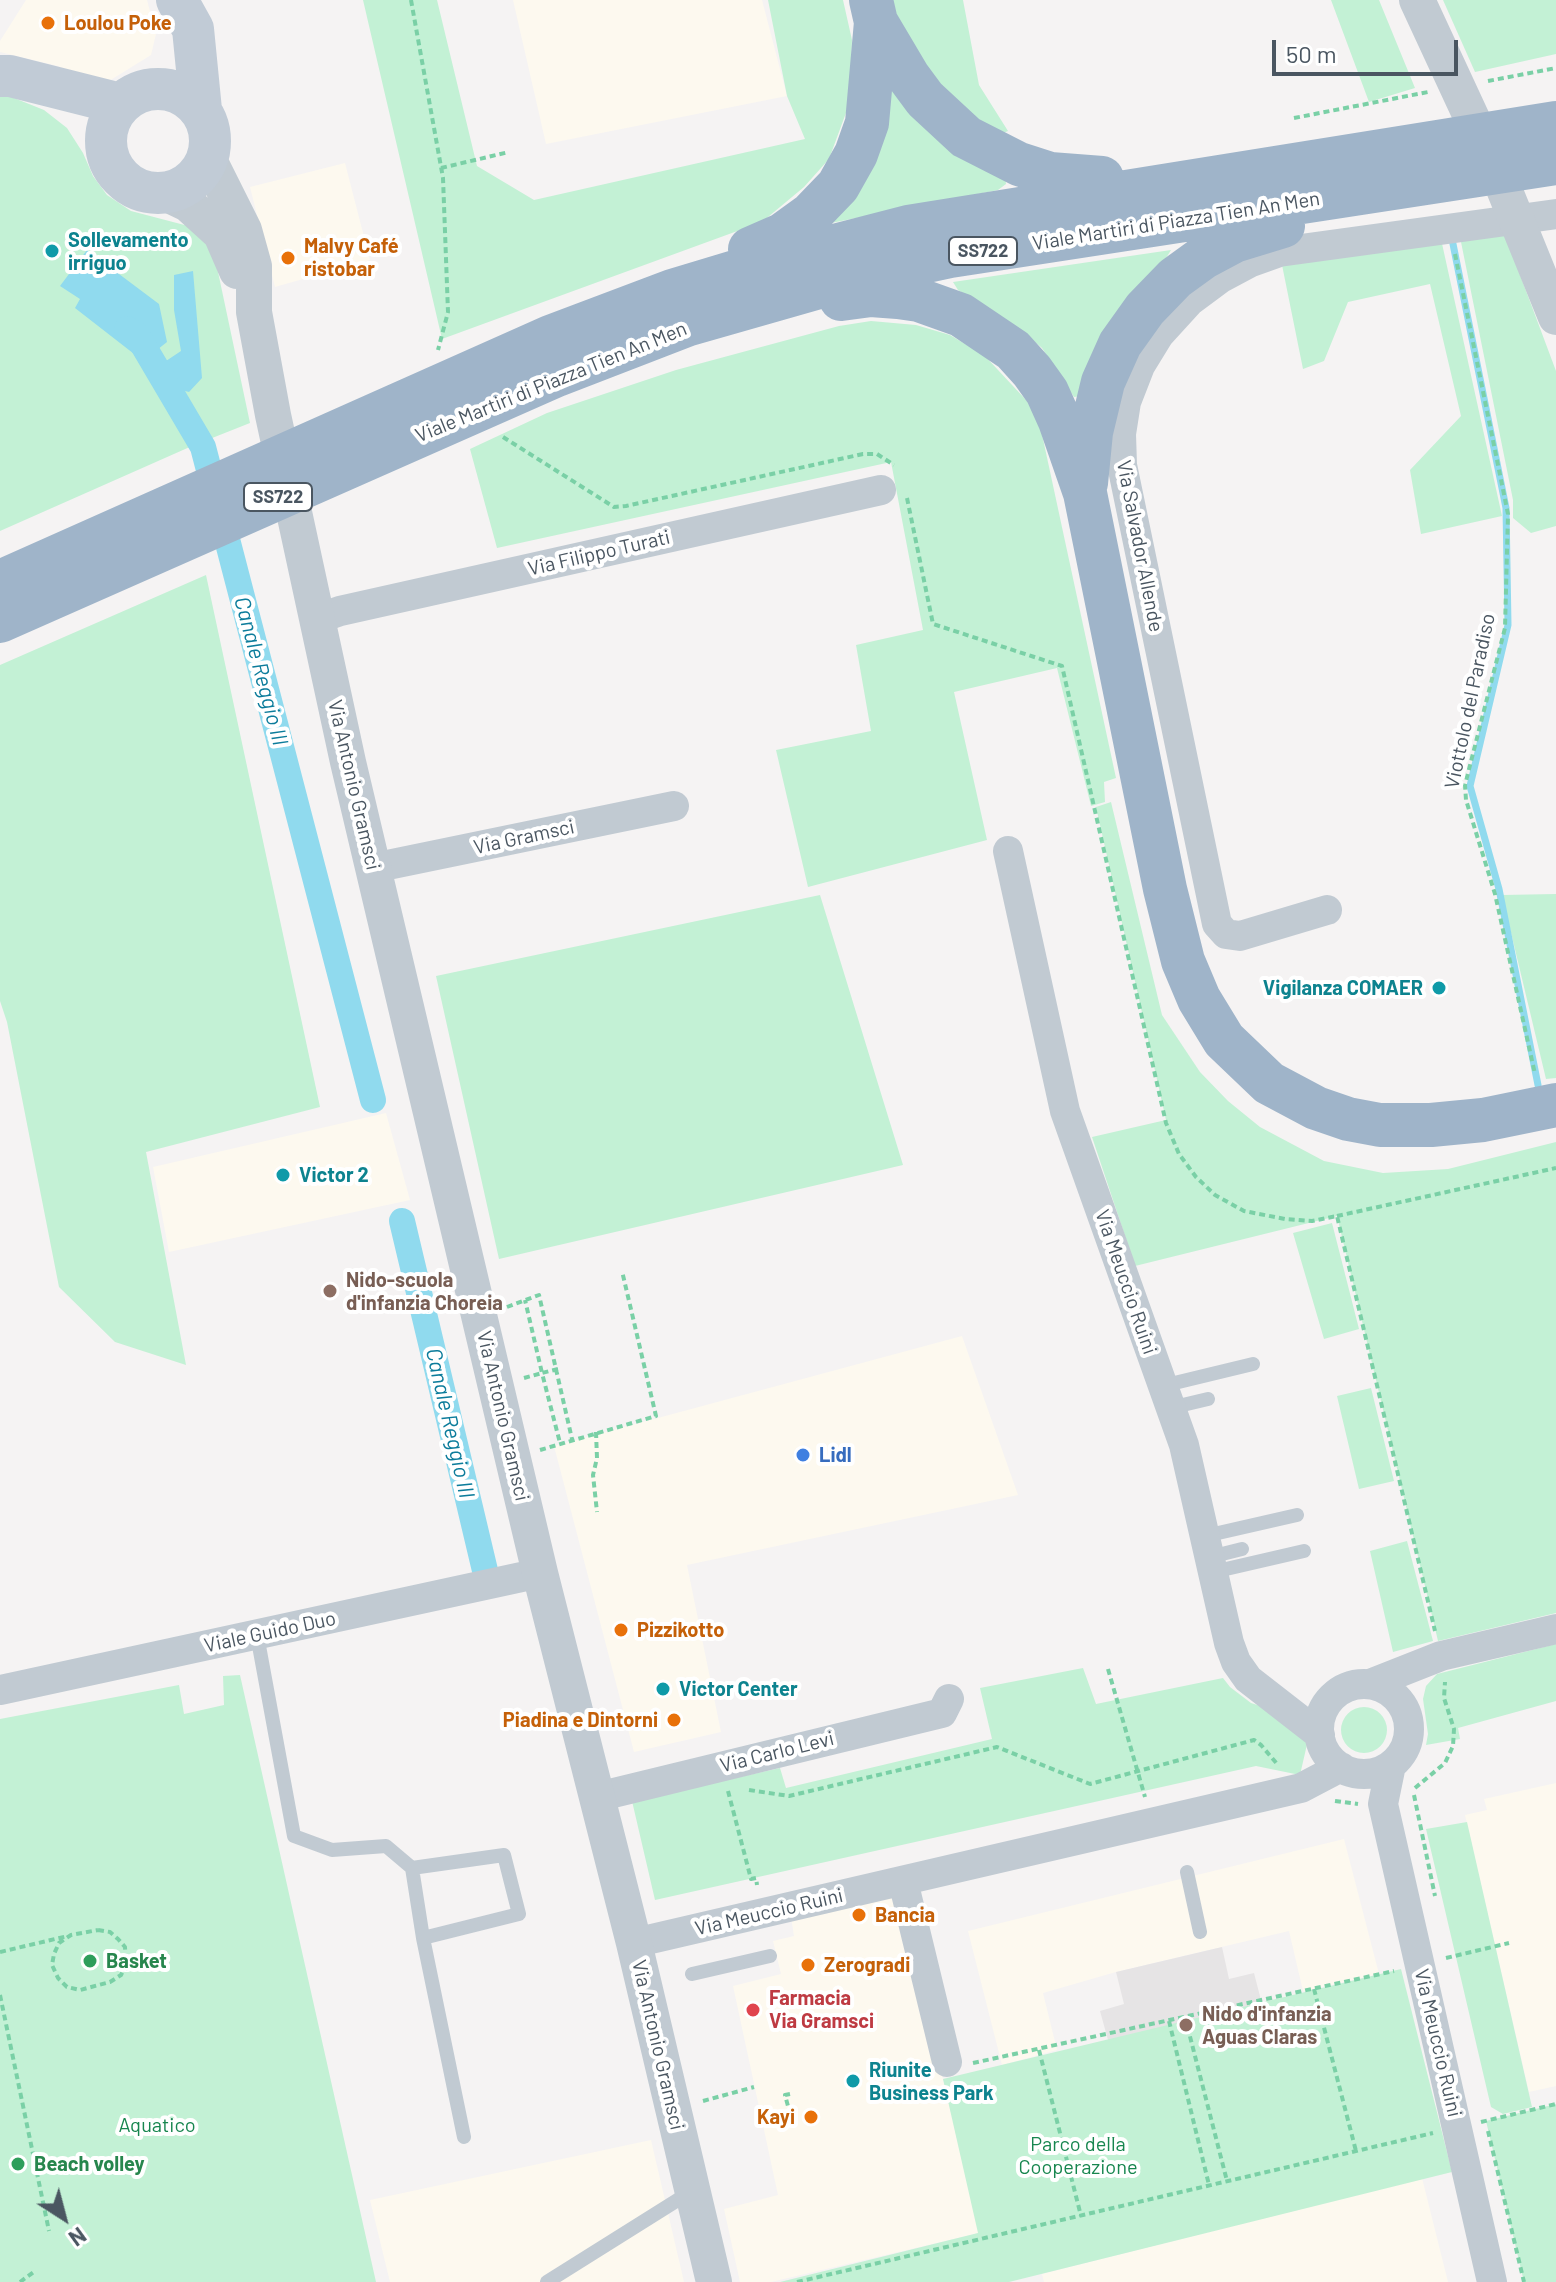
<!DOCTYPE html>
<meta charset="utf-8">
<style>
body{margin:0}
#map{position:relative;width:1556px;height:2282px;overflow:hidden;background:#f5f3f3;font-family:Barlow,sans-serif}
canvas{display:block}
.north{position:absolute;left:24px;top:2178px;width:80px;height:80px;-webkit-text-stroke:6px #fff;paint-order:stroke;rotate:144deg;font-size:22px;font-weight:700;line-height:32px;text-align:center;color:#4a5661}
.north::after{content:'';display:block;margin:auto;width:28px;height:36px;background:#4a5661;clip-path:polygon(50% 0,100% 100%,50% 72%,0 100%)}
.scale{position:absolute;left:1272px;top:40px;width:186px;height:36px;box-sizing:border-box;border:4px solid #4a5661;border-top:0;padding-left:10px;font-size:24px;line-height:28px;white-space:nowrap;color:#4a5661;-webkit-text-stroke:6px #fff;paint-order:stroke}
</style>
<div id="map">
<canvas width="1556" height="2282"></canvas>
<div class="north">N</div>
<div class="scale">50 m</div>
</div>
<script>
const c = document.querySelector('canvas').getContext('2d');
c.lineJoin = 'round';
function paint(path, color) {
  c.fillStyle = color;
  c.fill(path, 'evenodd');
}
function poly(rows) {
  const path = new Path2D();
  for (const r of rows) {
    if (r.length === 3) {
      path.moveTo(r[0] + r[2], r[1]);
      path.arc(r[0], r[1], r[2], 0, 2 * Math.PI);
      continue;
    }
    path.moveTo(r[0], r[1]);
    for (let i = 2; i < r.length; i += 2) path.lineTo(r[i], r[i + 1]);
  }
  return path;
}
function stroke(path, color, width, dash) {
  c.strokeStyle = color;
  c.lineWidth = width;
  c.lineCap = dash ? 'butt' : 'round';
  c.setLineDash(dash || []);
  c.stroke(path);
}
function write(font, color, halo, rows, align = 'center') {
  c.font = font + ' Barlow,sans-serif';
  c.lineWidth = 8;
  c.setLineDash([]);
  c.textBaseline = 'middle';
  c.strokeStyle = halo;
  c.fillStyle = color;
  for (const [text, x, y, turn = 0] of rows) {
    c.save();
    c.translate(x, y);
    c.rotate((+turn || 0) * Math.PI / 180);
    c.textAlign = isNaN(turn) ? turn : align;
    if (halo) c.strokeText(text, 0, 0);
    c.fillText(text, 0, 0);
    c.restore();
  }
}
const commercial = poly([
 [26,0,147,0,156,34,151,55,109,81,89,82,58,66,0,52,0,41],
 [513,0,762,0,787,96,546,144],
 [345,163,370,260,275,287,250,187],
 [386,1113,410,1200,169,1252,153,1167],
 [962,1336,1018,1495,687,1565,721,1732,634,1752,554,1446],
 [1556,1783,1556,2086,1529,2092,1465,1815,1487,1810,1484,1799],
 [1344,1839,1379,1974,1303,1991,1289,1931,1116,1972,1043,1993,1057,2050,1002,2065,968,1931],
 [899,1891,979,2233,771,2282,740,2282,724,2209,778,2195,733,1986,781,1974,773,1941,794,1936,791,1917],
 [651,2140,684,2282,390,2282,370,2200],
 [1422,2178,1448,2282,1044,2282,1042,2274]
]);
const education = poly([
 [1222,1947,1229,1979,1254,1973,1271,2039,1121,2087,1100,2011,1124,2004,1116,1972]
]);
const green = poly([
 [363,0,437,0,477,166,534,200,805,139,787,96,768,0,843,0,852,40,850,102,829,159,804,187,762,222,442,339],
 [893,0,963,0,979,85,1008,131,986,140,935,94,900,32],
 [1331,0,1379,0,1415,88,1369,102],
 [1443,0,1556,0,1556,54,1475,72],
 [886,74,1005,174,1006,184,998,190,831,223],
 [0,96,9,96,44,110,67,128,83,153,93,176,107,195,131,211,192,227,214,253,250,423,192,446,0,531],
 [1504,232,1556,371,1556,526,1531,533,1513,518,1513,500,1460,237],
 [1441,239,1502,516,1421,534,1410,470,1461,416,1430,284,1348,302,1324,361,1303,369,1281,260],
 [1171,250,1082,396,1074,397,1042,348,1021,330,958,290,953,282],
 [871,321,916,325,950,335,984,355,1027,401,1040,425,1116,778,1104,782,1105,802,1091,806,1057,668,954,692,987,840,808,887,776,750,871,731,856,645,923,630,891,462,497,548,470,449,547,413,676,370,839,326],
 [206,575,320,1107,146,1152,186,1365,115,1342,59,1287,7,1022,0,1001,0,665],
 [1111,802,1162,1015,1200,1072,1228,1101,1260,1127,1324,1161,1383,1173,1448,1169,1556,1142,1556,1613,1438,1641,1337,1216,1135,1266,1092,1137,1166,1120,1096,807],
 [1556,894,1556,1078,1546,1079,1502,895],
 [820,895,903,1165,499,1259,436,976],
 [1332,1223,1359,1329,1324,1339,1293,1233],
 [1371,1388,1394,1481,1359,1489,1337,1396],
 [1407,1541,1433,1641,1393,1652,1370,1551],
 [1556,1644,1556,1701,1458,1728,1460,1739,1426,1745,1428,1734,1423,1699,1426,1686,1437,1674],
 [1083,1668,1096,1704,1223,1678,1230,1687,1251,1703,1273,1710,1308,1740,1300,1775,1256,1766,655,1900,632,1801,780,1768,786,1788,992,1739,980,1688],
 [240,1675,376,2282,0,2282,0,1719,179,1685,184,1714,224,1705,223,1676],
 [1364,1730,23],
 [1467,1822,1532,2107,1503,2114,1491,2107,1426,1829],
 [1401,1969,1452,2172,1009,2282,780,2282,978,2233,943,2079],
 [1556,2104,1556,2282,1524,2282,1486,2121]
]);
const water = poly([
 [87,250,159,304,167,342,148,357,144,351,138,357,75,308,80,299,60,286],
 [193,271,202,378,189,392,181,390,163,363,181,351,174,310,174,275]
]);
const stream = poly([
 [1451,234,1506,508,1508,625,1470,786,1499,889,1538,1085]
]);
const canal = poly([
 [127,329,137,335,203,447,373,1100],
 [402,1221,487,1579]
]);
const path = poly([
 [411,0,443,178,448,312,438,350],
 [1488,81,1556,68],
 [1294,118,1428,92],
 [441,168,509,152],
 [1455,254,1508,514,1505,628,1465,785,1466,800,1495,894,1535,1074],
 [503,437,614,507,626,506,863,454,877,454,894,465],
 [907,498,933,624,1062,666,1166,1123,1179,1154,1196,1177,1215,1195,1244,1211,1285,1219,1312,1221,1337,1216,1435,1631],
 [1337,1216,1556,1168],
 [507,1307,539,1295,572,1439],
 [558,1369,542,1373,560,1443],
 [524,1378,542,1373,525,1300],
 [596,1432,597,1458,593,1475,597,1512],
 [540,1450,656,1416,622,1271],
 [1108,1669,1145,1797],
 [1415,1788,1445,1763,1453,1746,1454,1729,1444,1698,1445,1682],
 [749,1790,789,1796,997,1747,1090,1784,1254,1740,1261,1745,1278,1765],
 [728,1791,751,1879,756,1878,757,1885],
 [1414,1795,1435,1896],
 [1335,1801,1358,1804],
 [98,1930,110,1932,118,1939,125,1947,126,1965,121,1975,110,1982,80,1990,67,1987,58,1978,52,1965,54,1954,59,1943,71,1935,98,1930],
 [0,1952,68,1936],
 [1446,1958,1509,1943],
 [1314,1989,1356,2151],
 [0,1995,49,2231],
 [1185,2017,1227,2181],
 [1169,2021,1209,2185],
 [1039,2050,1081,2216],
 [973,2063,1394,1971],
 [790,2094,785,2095,792,2121],
 [703,2101,754,2087],
 [1481,2122,1556,2104],
 [1488,2131,1524,2282],
 [20,2282,35,2271],
 [797,2282,1433,2133]
]);
const service = poly([
 [1162,1386,1253,1364],
 [1170,1408,1208,1399],
 [1205,1536,1297,1515],
 [1210,1557,1242,1549],
 [1213,1572,1304,1551],
 [257,1635,294,1836,332,1850,386,1846,412,1868,504,1855,519,1914,423,1938,412,1868],
 [1187,1872,1200,1932],
 [423,1938,464,2137],
 [692,1974,770,1956],
 [547,2282,692,2191]
]);
const minor = poly([
 [317,619,340,611,881,490],
 [1008,851,1065,1111,1184,1445,1229,1643,1236,1662,1248,1679,1320,1735],
 [373,868,674,806],
 [1327,910,1240,936,1226,934,1217,924,1122,465,1121,434,1126,402,1140,366,1159,335,1190,301,1221,278,1251,262,1279,252,1556,214],
 [1370,1684,1441,1656,1556,1629],
 [1364,1729,45],
 [0,1690,540,1573],
 [1391,1765,1383,1804,1492,2282],
 [597,1797,942,1713,949,1699],
 [903,1881,947,2062],
 [634,1943,1301,1788,1341,1767]
]);
const tertiary = poly([
 [1417,0,1500,179,1556,317],
 [208,158,244,230,254,266,254,312,273,415,348,762,540,1573,634,1943,714,2282],
 [165,193,188,204,221,234,237,271]
]);
const secondary = poly([
 [177,0,193,29,201,110],
 [0,76,10,76,121,104],
 [158,141,52]
]);
const trunk = poly([
 [871,0,876,22,908,76,925,99,966,137,1019,164,1050,174,1102,178],
 [750,249,782,235,811,214,838,186,856,154,867,123,876,22],
 [841,299,871,295,898,297,919,300,961,315,1013,350,1032,371,1047,392,1060,421,1085,493,1165,889,1183,961,1199,999,1224,1040,1269,1083,1316,1108,1348,1119,1380,1125,1431,1125,1483,1120,1556,1105],
 [1086,483,1091,432,1103,382,1120,344,1145,309,1175,278,1204,257,1234,241,1283,226],
 [0,582,550,337,672,291,745,269,908,227,1556,123],
 [0,621,557,375,689,324,857,276,950,256,1556,163]
]);
const markers = [
 [48,23,8,"#e8710a"],
 [52,251,8,"#0f9aa8"],
 [288,258,8,"#e8710a"],
 [1439,988,8,"#0f9aa8"],
 [283,1175,8,"#0f9aa8"],
 [330,1291,8,"#8d6e63"],
 [803,1455,8,"#3f7fe0"],
 [621,1630,8,"#e8710a"],
 [663,1689,8,"#0f9aa8"],
 [674,1720,8,"#e8710a"],
 [859,1915,8,"#e8710a"],
 [90,1961,8,"#2e9e5b"],
 [808,1965,8,"#e8710a"],
 [753,2010,8,"#e0444e"],
 [1186,2025,8,"#8d6e63"],
 [853,2081,8,"#0f9aa8"],
 [811,2117,8,"#e8710a"],
 [18,2164,8,"#2e9e5b"]
];
const shields = [
 [983,251,68],
 [278,497,68]
];
const shieldNames = [
 ["SS722",983,251],
 ["SS722",278,497]
];
const foodNames = [
 ["Loulou Poke",64,23],
 ["Malvy Café",304,246],
 ["ristobar",304,269],
 ["Pizzikotto",637,1630],
 ["Piadina e Dintorni",658,1720,"right"],
 ["Bancia",875,1915],
 ["Zerogradi",824,1965],
 ["Kayi",795,2117,"right"]
];
const streetNames = [
 ["Viale Martiri di Piazza Tien An Men",1176,221,-9],
 ["Viale Martiri di Piazza Tien An Men",551,382,-22],
 ["Via Salvador Allende",1140,546,79],
 ["Via Filippo Turati",599,553,-13],
 ["Viottolo del Paradiso",1470,701,-78],
 ["Via Antonio Gramsci",354,785,77],
 ["Via Gramsci",524,837,-12],
 ["Via Meuccio Ruini",1126,1282,71],
 ["Via Antonio Gramsci",503,1416,77],
 ["Viale Guido Duo",270,1632,-12],
 ["Via Carlo Levi",777,1752,-14],
 ["Via Meuccio Ruini",769,1912,-13],
 ["Via Meuccio Ruini",1438,2043,77],
 ["Via Antonio Gramsci",658,2045,77]
];
const cultureNames = [
 ["Sollevamento",68,240],
 ["irriguo",68,263],
 ["Vigilanza COMAER",1423,988,"right"],
 ["Victor 2",299,1175],
 ["Victor Center",679,1689],
 ["Riunite",869,2070],
 ["Business Park",869,2093]
];
const educationNames = [
 ["Nido-scuola",346,1280],
 ["d'infanzia Choreia",346,1303],
 ["Nido d'infanzia",1202,2014],
 ["Aguas Claras",1202,2037]
];
const shopNames = [
 ["Lidl",819,1455]
];
const leisureNames = [
 ["Basket",106,1961],
 ["Beach volley",34,2164]
];
const healthNames = [
 ["Farmacia",769,1998],
 ["Via Gramsci",769,2021]
];
const parkNames = [
 ["Aquatico",157,2125],
 ["Parco della",1078,2144],
 ["Cooperazione",1078,2167]
];
const waterNames = [
 ["Canale Reggio III",261,671,75],
 ["Canale Reggio III",450,1423,77]
];
paint(commercial, '#fdf9ef');
paint(education, '#e6e4e5');
paint(green, '#c3f1d5');
paint(water, '#90daee');
stroke(stream, '#90daee', 7);
stroke(canal, '#90daee', 26);
stroke(path, '#7ad0a6', 4, [6, 4]);
stroke(service, '#c1cad2', 14);
stroke(minor, '#c1cad2', 30);
stroke(tertiary, '#c1cad2', 36);
stroke(secondary, '#c1cbd6', 42);
stroke(trunk, '#9fb4c9', 44);
for (const [x, y, r, color] of markers) {
  const dot = new Path2D();
  dot.arc(x, y, r, 0, 2 * Math.PI);
  c.fillStyle = color;
  c.fill(dot);
  stroke(dot, '#fff', 3);
}
for (const [x, y, w] of shields) {
  const box = new Path2D();
  box.roundRect(x - w / 2, y - 14, w, 28, 6);
  c.fillStyle = '#fff';
  c.fill(box);
  stroke(box, '#4a5661', 2);
}
write('bold 18px', '#4a5661', null, shieldNames);
write('bold 20px', '#c56008', '#fff', foodNames, 'left');
write('20px', '#4a5661', '#fff', streetNames);
write('bold 20px', '#0d838f', '#fff', cultureNames, 'left');
write('bold 20px', '#785e54', '#fff', educationNames, 'left');
write('bold 20px', '#366cbe', '#fff', shopNames, 'left');
write('bold 20px', '#27864d', '#fff', leisureNames, 'left');
write('bold 20px', '#be3a42', '#fff', healthNames, 'left');
write('20px', '#17864f', '#fff', parkNames);
write('italic 22px', '#0c7c9b', '#fff', waterNames);
</script>
